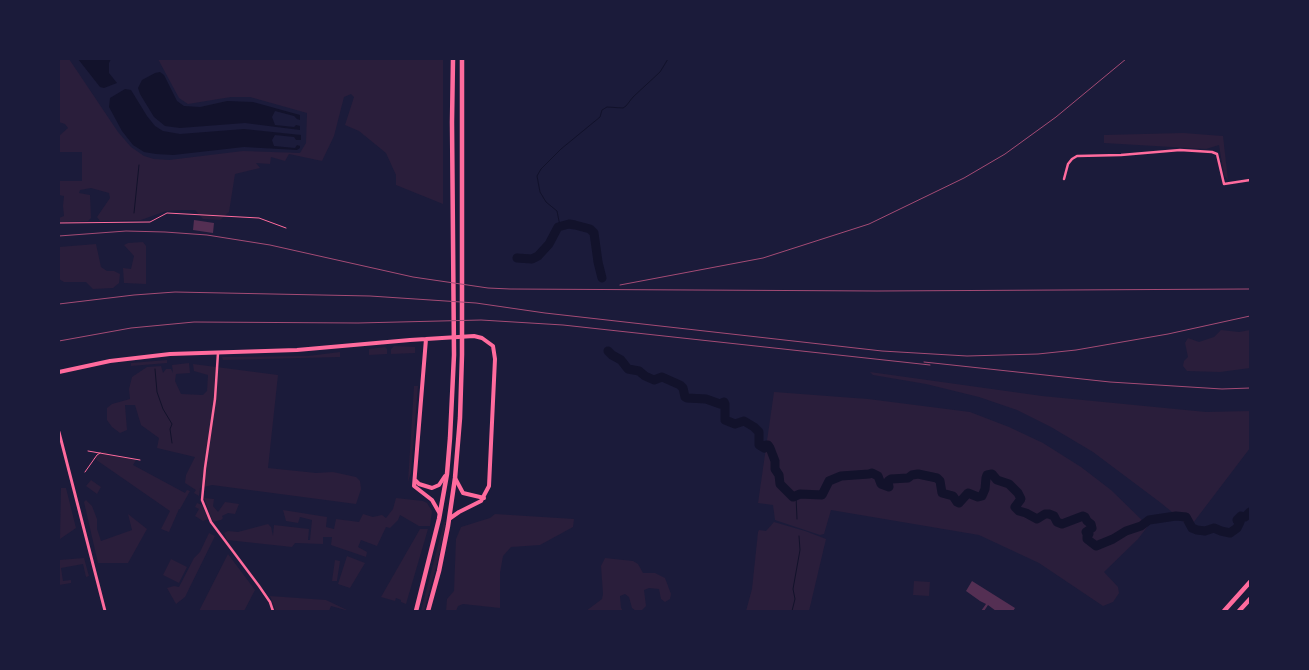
<!DOCTYPE html>
<style>
body{margin:0}
#map{position:relative;width:1309px;height:670px;overflow:hidden;background:#1b1b3a;font-family:"IBM Plex Sans",sans-serif}
canvas{display:block}
.frame{position:absolute;inset:0;border:60px solid #1b1b3a;pointer-events:none}
</style>
<div id="map">
<canvas width="1309" height="670"></canvas>
<div class="frame"></div>
</div>
<script>
const c = document.querySelector('canvas').getContext('2d');
c.lineJoin = 'round';
function paint(path, color) {
  c.fillStyle = color;
  c.fill(path, 'evenodd');
}
function poly(rows) {
  const path = new Path2D();
  for (const r of rows) {
    path.moveTo(r[0], r[1]);
    for (let i = 2; i < r.length; i += 2) path.lineTo(r[i], r[i + 1]);
  }
  return path;
}
function stroke(path, color, width, dash) {
  c.strokeStyle = color;
  c.lineWidth = width;
  c.lineCap = dash ? 'butt' : 'round';
  c.setLineDash(dash || []);
  c.stroke(path);
}
const green = poly([
 [59,59,69,59,118,132,131,147,144,156,154,159,169,160,243,151,300,153,306,143,307,113,250,97,231,97,188,104,179,98,158,59,443,59,443,204,396,185,396,175,386,153,359,131,345,125,354,97,351,94,344,97,334,136,322,161,289,154,285,161,271,157,270,164,256,163,260,168,235,174,229,212,220,220,203,219,195,210,183,210,166,211,141,220,100,221,97,217,110,198,109,193,91,188,80,190,79,193,90,195,91,218,88,221,59,222,59,218,64,216,63,206,64,196,59,195,59,181,82,181,82,152,59,152,59,136,68,128,65,124,59,122],
 [1183,133,1223,136,1228,180,1224,175,1219,145,1206,149,1104,143,1104,135],
 [143,242,146,246,146,284,124,283,123,268,131,269,134,256,124,245,128,243],
 [96,244,101,267,107,271,114,271,120,274,119,283,113,288,93,289,86,282,64,282,59,279,59,247],
 [1221,330,1239,332,1250,330,1250,368,1220,372,1187,371,1183,366,1184,361,1188,357,1185,343,1188,338,1199,342,1214,337],
 [394,346,415,347,415,353,391,354,391,349],
 [385,347,387,349,387,354,369,355,369,349],
 [340,352,340,357,223,360,222,357,308,356],
 [167,360,167,363,131,366,131,363],
 [189,363,190,373,176,374,175,381,181,394,203,395,207,391,208,375,194,371,193,364,278,375,268,468,316,473,333,472,356,477,360,481,361,489,356,504,212,485,200,488,199,496,194,493,196,490,185,483,186,475,195,457,157,448,159,438,141,425,135,405,125,405,127,430,120,433,112,427,107,420,107,408,112,404,130,399,129,389,132,377,147,367,161,366,163,373,166,369,171,369,173,373,172,365],
 [870,372,1042,396,1206,412,1250,411,1250,448,1190,527,1161,503,1093,452,1051,427,1017,410,979,397,926,384,873,375],
 [414,386,418,386,411,472,408,482],
 [774,392,868,399,970,412,1009,427,1043,443,1081,467,1111,490,1148,526,1138,539,1104,572,1118,587,1119,593,1113,602,1103,606,1039,563,979,535,831,510,824,534,820,535,775,520,773,505,758,503],
 [95,452,106,452,110,455,136,460,133,465,185,493,187,490,190,491,180,509,179,509,169,532,161,529,170,511,95,459,90,459,98,456],
 [91,480,101,487,97,494,86,486],
 [61,488,66,488,76,528,60,539],
 [204,498,214,499,213,506,218,512,225,502,239,504,235,514,228,513,222,516,223,518,221,520,213,522],
 [396,498,423,501,427,503,432,511,430,526,419,526,400,515,398,520,390,528,386,527,377,546,361,540,358,547,367,552,366,557,331,545,332,537,323,537,323,544,295,543,292,547,227,540,224,533,228,531,238,532,268,524,271,527,273,536,274,525,309,529,308,540,310,540,312,520,300,517,298,523,286,521,283,510,327,517,326,527,334,529,336,519,359,522,363,514,373,517,382,515,386,518,393,509],
 [86,500,92,506,97,519,97,529,101,541,132,530,128,514,147,529,128,563,98,563,84,502],
 [197,503,202,505,208,519,203,521,195,516,199,509,195,507],
 [495,514,574,519,573,527,540,545,511,547,503,556,500,573,500,608,463,604,458,606,456,611,446,611,447,599,454,591,456,539,461,527,490,518],
 [444,522,446,522,438,560,424,611,421,611],
 [774,522,805,531,826,539,809,611,746,611,752,589,758,532,759,530,766,531],
 [420,529,428,529,406,604,401,602,401,600,396,598,395,601,381,597],
 [209,533,215,536,185,597,176,604,167,588,174,586,179,587,194,558,200,552],
 [228,554,255,590,244,611,199,611],
 [347,556,365,563,350,588,338,584],
 [84,558,89,576,86,577,83,564,61,568,63,581,71,580,71,583,59,585,59,560],
 [605,558,633,561,638,564,643,573,655,573,665,578,671,594,670,599,665,602,661,599,659,589,649,588,644,590,646,606,642,610,636,611,632,608,629,597,625,594,620,596,621,608,623,611,586,611,602,599,603,594,601,566],
 [171,559,187,567,179,583,163,575],
 [335,560,340,561,337,581,332,581],
 [914,581,930,582,929,596,913,595],
 [270,596,326,600,349,611,331,606,329,611,276,611]
]);
const water = poly([
 [78,59,111,59,109,63,109,73,117,83,104,88,100,87],
 [160,72,164,75,177,101,184,106,200,107,227,101,253,102,300,115,300,120,297,119,294,116,275,111,272,117,275,125,294,127,296,125,300,126,300,130,245,123,180,128,165,126,154,117,140,94,138,88,142,80,155,73],
 [125,89,131,90,147,116,155,126,163,131,180,134,244,129,301,135,301,140,296,140,294,137,275,135,272,140,274,146,295,148,297,145,300,146,300,148,297,150,244,147,173,155,156,154,144,152,133,145,122,131,109,107,110,98]
]);
const stream = poly([
 [134,213,139,165],
 [560,226,557,211,546,202,540,192,537,176,541,169,561,149,600,117,602,110,607,107,623,108,626,106,633,97,660,72,668,59],
 [155,369,157,392,163,409,172,424,170,429,172,443],
 [796,496,797,519],
 [792,611,795,599,793,589,800,550,799,536]
]);
const river = poly([
 [517,258,532,259,538,256,549,244,558,227,569,224,575,225,590,229,594,233,598,262,602,278],
 [608,351,612,355,621,360,628,369,639,371,645,376,654,380,662,377,680,385,683,388,685,397,687,398,706,399,720,404,724,402,725,404,725,420,735,424,744,421,754,427,759,432,759,445,764,448,766,445,768,445,770,448,775,461,775,469,779,475,780,484,793,497,800,494,822,495,829,481,841,476,869,474,872,473,878,476,881,484,889,487,888,481,891,479,908,478,912,475,918,474,937,478,940,481,942,493,953,496,957,502,959,503,968,493,978,497,982,496,985,489,986,478,987,475,992,474,997,480,1009,484,1018,493,1021,499,1015,507,1019,511,1026,513,1037,519,1045,514,1049,514,1054,516,1057,522,1062,524,1083,516,1085,517,1087,521,1091,524,1092,528,1086,532,1089,534,1087,536,1087,539,1096,546,1113,539,1126,531,1141,526,1149,520,1176,516,1186,517,1192,528,1197,530,1205,531,1214,528,1221,531,1230,533,1237,528,1240,522,1237,520,1241,516,1245,517,1250,512]
]);
const building = poly([
 [194,220,214,223,213,233,193,230],
 [972,581,1015,608,1013,611,996,611,988,605,984,611,981,611,986,604,980,601,966,591]
]);
const path = poly([
 [88,451,140,460],
 [85,472,97,455,100,453]
]);
const service = poly([
 [59,223,150,222,167,213,259,218,286,228]
]);
const minor = poly([
 [1064,179,1068,164,1072,159,1077,156,1121,155,1180,150,1212,152,1217,154,1224,184,1250,180],
 [218,353,215,399,205,468,202,500,211,522,259,586,270,602,273,611]
]);
const tertiary = poly([
 [59,432,105,611]
]);
const secondary = poly([
 [426,339,414,486,432,500,440,514],
 [59,372,110,361,170,354,297,350,410,340,474,336,482,338,493,346,495,359,489,486,481,501,459,512,449,519],
 [455,478,463,493,484,498],
 [415,480,419,484,432,488,439,485,445,476]
]);
const primary = poly([
 [416,611,439,519,447,474,450,438,454,355,452,122,453,59],
 [428,611,439,571,448,526,455,478,460,418,462,355,462,59],
 [1224,611,1250,582],
 [1239,611,1250,599]
]);
const rail = poly([
 [59,236,126,231,165,232,207,235,270,245,413,277,488,288,510,289,877,291,1250,289],
 [620,285,763,258,869,224,964,178,1005,154,1056,117,1126,59],
 [59,304,134,295,175,292,370,296,476,303,545,313,882,351,967,356,1038,354,1076,350,1168,334,1250,316],
 [59,341,131,328,194,322,358,323,481,320,563,325,930,365],
 [924,362,1110,382,1222,389,1250,388]
]);
paint(green, '#2a1e3b');
paint(water, '#12122b');
stroke(stream, '#12122b', 1);
stroke(river, '#12122b', 9);
paint(building, '#542f53');
stroke(path, '#ff6b9d', 1);
stroke(service, '#ff6b9d', 1);
stroke(minor, '#ff6b9d', 2.5);
stroke(tertiary, '#ff6b9d', 3);
stroke(secondary, '#ff6b9d', 4);
stroke(primary, '#ff6b9d', 4.5);
stroke(rail, '#a44b75', 1);
</script>
